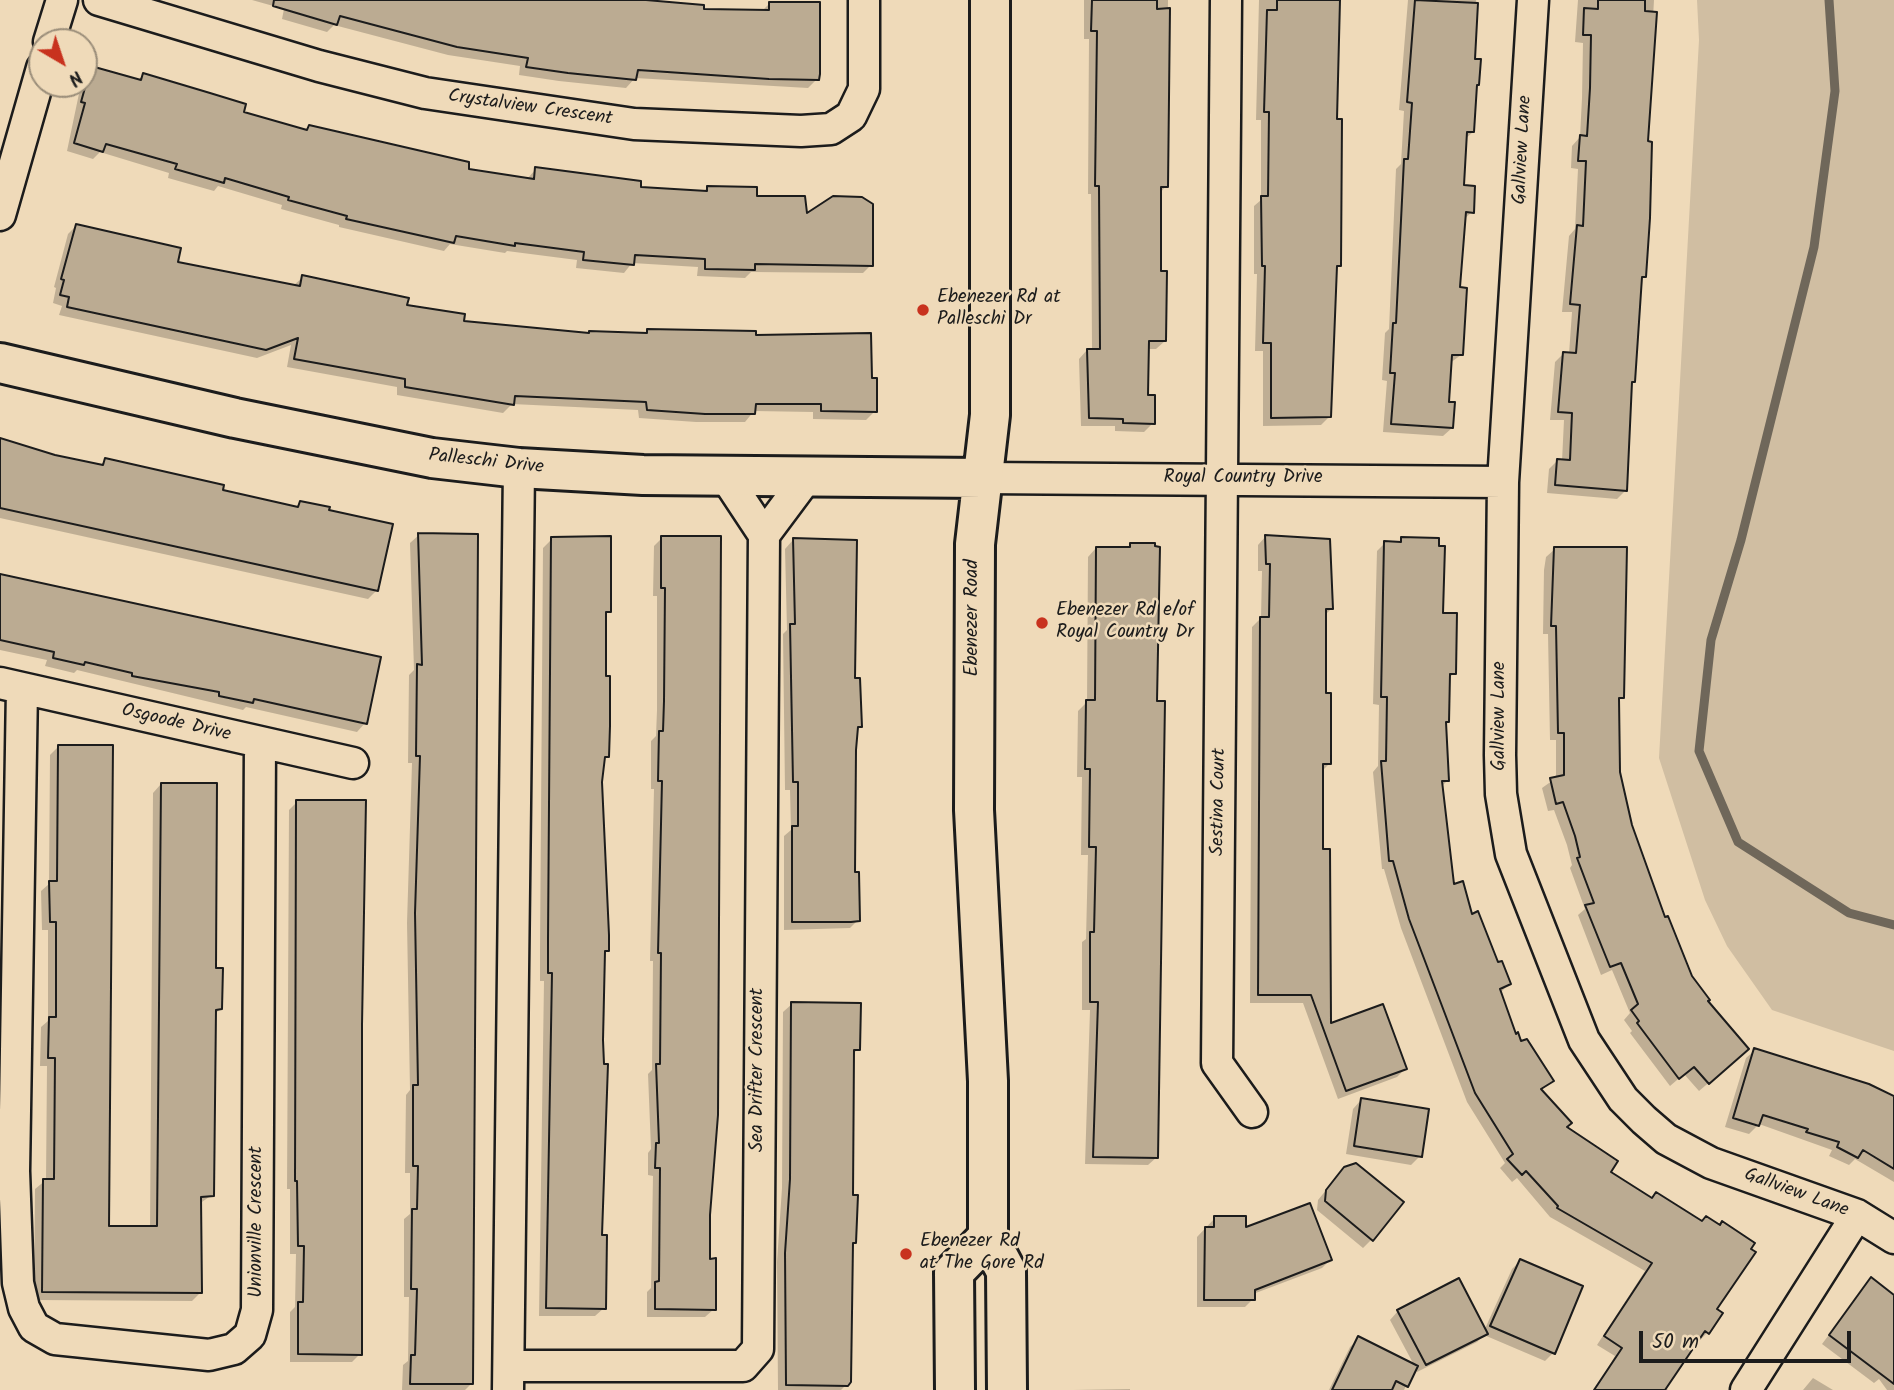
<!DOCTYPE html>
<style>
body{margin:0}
#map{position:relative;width:1894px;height:1390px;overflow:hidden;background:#efdab9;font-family:Kalam,sans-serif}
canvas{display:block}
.north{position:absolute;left:28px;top:28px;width:70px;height:70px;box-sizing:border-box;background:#efdab9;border:2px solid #9b8e7a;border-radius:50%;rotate:141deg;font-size:19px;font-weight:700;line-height:28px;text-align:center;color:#1c1c1c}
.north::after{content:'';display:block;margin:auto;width:24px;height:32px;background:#c8321e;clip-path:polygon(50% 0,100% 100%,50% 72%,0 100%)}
.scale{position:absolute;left:1639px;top:1331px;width:212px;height:32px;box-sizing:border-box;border:4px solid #1c1c1c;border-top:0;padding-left:9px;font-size:21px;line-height:24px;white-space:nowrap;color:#1c1c1c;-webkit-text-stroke:5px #efdab9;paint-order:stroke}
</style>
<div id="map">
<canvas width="1894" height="1390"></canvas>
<div class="north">N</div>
<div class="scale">50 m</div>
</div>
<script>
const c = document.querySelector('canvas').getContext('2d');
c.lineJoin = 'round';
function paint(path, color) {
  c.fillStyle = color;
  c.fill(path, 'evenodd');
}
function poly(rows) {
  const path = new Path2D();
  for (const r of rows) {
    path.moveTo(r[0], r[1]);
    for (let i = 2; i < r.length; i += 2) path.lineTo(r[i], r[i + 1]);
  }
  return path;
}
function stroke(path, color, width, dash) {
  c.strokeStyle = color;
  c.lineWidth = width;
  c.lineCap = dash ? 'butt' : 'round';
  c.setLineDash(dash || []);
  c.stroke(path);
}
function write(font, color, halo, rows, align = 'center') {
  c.font = font + ' Kalam,sans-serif';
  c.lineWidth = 5;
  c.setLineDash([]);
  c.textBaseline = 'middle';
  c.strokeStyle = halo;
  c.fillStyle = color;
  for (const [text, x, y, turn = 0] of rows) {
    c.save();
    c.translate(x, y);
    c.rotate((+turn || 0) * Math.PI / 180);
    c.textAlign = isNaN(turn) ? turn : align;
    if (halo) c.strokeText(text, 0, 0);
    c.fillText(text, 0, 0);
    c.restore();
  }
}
const green = poly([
 [1697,0,1894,0,1894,1051,1772,1010,1727,946,1705,900,1659,758,1699,40]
]);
const shadow = poly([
 [252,0,644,0,702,11,762,11,770,3,817,79,808,88,635,78,626,88,559,81,519,75,520,66,448,55,334,25,327,32,282,19,284,9],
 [1084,0,1168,0,1166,186,1160,193,1159,273,1165,341,1156,349,1147,349,1147,396,1153,423,1144,432,1115,431,1115,426,1081,426,1079,359,1087,350,1092,350,1091,194,1088,194,1089,39,1084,39],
 [1259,0,1337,0,1335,120,1340,265,1335,270,1329,417,1321,425,1263,426,1263,351,1255,351,1257,274,1254,274,1254,206,1261,200,1261,120,1256,120],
 [1408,0,1476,0,1473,60,1478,84,1475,87,1473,132,1464,140,1462,187,1472,212,1463,220,1458,289,1461,355,1450,363,1447,404,1452,428,1443,436,1383,432,1387,381,1382,380,1385,333,1389,329,1396,169,1401,164,1404,111,1399,110],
 [1578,0,1654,0,1646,143,1644,276,1640,281,1633,382,1630,384,1626,490,1617,499,1547,493,1549,469,1557,461,1562,461,1564,420,1550,420,1551,409,1555,362,1564,353,1569,354,1572,312,1562,312,1569,236,1575,229,1578,169,1571,168,1572,146,1580,137,1582,98,1583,43,1575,42],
 [92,68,137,81,143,75,242,113,305,131,309,126,467,170,527,179,536,169,639,189,703,192,708,187,755,198,806,216,871,265,863,273,751,272,745,278,697,276,698,267,632,263,624,273,576,268,577,260,507,251,505,253,450,244,444,251,339,227,339,225,281,209,282,205,218,186,214,191,168,178,169,173,100,152,93,159,67,151,81,84],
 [76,226,176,263,294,285,303,277,462,322,587,335,644,335,648,331,754,336,870,380,875,411,866,420,813,419,813,412,754,411,745,422,696,422,639,418,638,410,512,404,503,413,397,395,397,387,287,367,291,345,257,358,59,315,62,306,53,303,56,288,54,287,68,234],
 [0,440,100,466,106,460,295,508,301,503,377,590,368,599,0,518],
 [419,535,471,1384,465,1390,402,1390,403,1365,408,1361,409,1297,404,1297,404,1219,410,1214,410,1173,405,1173,406,1095,410,1090,407,923,412,763,408,763,409,675,414,670,410,543],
 [1266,536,1331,609,1325,615,1325,695,1329,764,1322,771,1329,1026,1405,1069,1397,1077,1338,1099,1303,1003,1250,1003,1252,627,1261,618,1262,571,1258,571,1258,545],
 [662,538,716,1115,708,1261,714,1309,705,1317,647,1317,647,1292,651,1288,653,1176,648,1175,648,1153,651,1149,648,1074,652,1070,653,961,650,961,654,789,651,789,651,741,656,736,657,710,657,596,653,596,654,546],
 [552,539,609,611,604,616,607,756,603,761,601,782,603,872,607,871,600,1237,604,1308,595,1316,539,1316,544,981,540,981,540,949,543,548],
 [1402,539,1441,615,1454,673,1448,679,1448,721,1445,724,1448,780,1441,787,1453,886,1509,984,1499,994,1515,1036,1551,1081,1541,1091,1565,1128,1609,1173,1720,1313,1707,1333,1699,1341,1697,1340,1665,1387,1668,1390,1595,1390,1615,1356,1597,1345,1645,1271,1550,1217,1517,1178,1512,1182,1500,1168,1505,1163,1467,1102,1401,928,1384,869,1382,869,1373,772,1378,766,1379,705,1373,704,1377,551,1385,543,1398,543],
 [793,540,855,541,854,680,860,726,856,731,854,874,858,920,850,928,784,930,784,836,791,830,790,790,785,790,783,634,787,630,785,549],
 [1131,544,1155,703,1157,1157,1148,1165,1085,1164,1090,1010,1082,1010,1082,942,1086,939,1088,855,1081,855,1082,777,1077,777,1078,711,1087,702,1088,557,1096,548,1127,549],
 [1555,549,1622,697,1618,702,1618,772,1630,825,1664,919,1690,977,1739,1057,1699,1091,1684,1074,1670,1086,1630,1033,1632,1031,1624,1020,1630,1013,1612,970,1601,975,1578,915,1585,909,1570,868,1572,865,1567,845,1554,810,1548,811,1542,788,1556,778,1556,740,1550,740,1548,634,1543,634,1544,570,1546,557],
 [0,576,365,723,357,732,246,707,243,710,77,670,74,673,45,666,47,660,0,650],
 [58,747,107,1228,150,1228,153,793,161,784,214,970,220,1009,214,1015,212,1195,199,1204,200,1293,192,1301,34,1300,35,1189,46,1180,47,1066,40,1066,41,1027,48,1021,48,930,42,930,41,891,49,884,50,755],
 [297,802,360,1025,360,1354,352,1362,290,1362,290,1312,295,1307,296,1254,290,1254,290,1189,287,1189,289,810],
 [792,1004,858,1049,853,1054,852,1197,855,1242,851,1246,849,1382,841,1390,778,1390,777,1262,782,1188,783,1012],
 [1755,1050,1894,1098,1894,1182,1855,1159,1849,1165,1829,1156,1832,1150,1759,1124,1749,1134,1725,1127,1746,1058],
 [1361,1100,1420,1156,1411,1165,1346,1154,1353,1109],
 [1336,1178,1372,1239,1363,1248,1317,1210,1318,1200],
 [1215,1218,1244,1230,1330,1260,1322,1268,1253,1294,1253,1299,1245,1307,1197,1307,1197,1237],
 [1520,1261,1553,1353,1545,1361,1484,1335,1477,1342,1417,1372,1415,1368,1404,1390,1329,1390,1350,1347,1359,1338,1414,1365,1390,1320,1398,1311,1484,1331,1512,1269],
 [1871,1279,1894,1309,1894,1390,1887,1390,1879,1379,1874,1383,1822,1344],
 [1813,1378,1833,1390,1803,1390],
 [1130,1389,1130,1390,1072,1390,1073,1390]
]);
const stream = poly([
 [1829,0,1835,91,1814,247,1741,540,1711,640,1699,751,1738,842,1849,913,1894,925]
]);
const building = poly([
 [274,0,646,0,704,5,704,9,769,10,769,2,820,2,820,74,819,80,769,79,638,70,636,80,568,73,526,67,528,58,457,47,340,16,337,25,273,6,274,0],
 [1092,0,1157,0,1157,9,1170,8,1168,187,1161,187,1161,271,1167,271,1166,341,1149,341,1148,395,1155,395,1155,424,1123,423,1123,419,1089,418,1087,349,1100,349,1099,186,1095,186,1097,31,1091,31,1092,0],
 [1277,0,1340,0,1337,119,1342,119,1341,266,1337,266,1331,417,1271,418,1271,343,1263,343,1265,266,1262,266,1261,196,1268,196,1269,112,1264,112,1267,10,1277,10,1277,0],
 [1415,0,1478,3,1475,59,1481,59,1479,85,1477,85,1474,132,1467,132,1464,185,1475,186,1474,213,1466,212,1460,287,1467,288,1463,355,1452,355,1449,402,1455,402,1453,428,1391,424,1395,373,1390,373,1393,323,1396,323,1404,159,1408,159,1412,103,1407,102,1415,0],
 [1598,0,1645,0,1645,11,1657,12,1648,141,1652,142,1650,218,1646,277,1642,277,1635,382,1632,382,1627,491,1555,485,1557,459,1570,460,1572,413,1558,412,1563,352,1576,353,1580,305,1570,304,1577,225,1583,226,1586,161,1578,161,1580,135,1587,136,1590,88,1591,35,1583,35,1584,8,1598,9,1598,0],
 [91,66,141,80,143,73,210,93,246,104,244,112,307,130,309,125,469,162,469,169,534,179,535,167,641,181,641,187,707,191,707,186,757,187,757,196,805,196,807,213,833,196,862,197,873,204,873,266,755,264,755,270,705,269,705,259,635,255,634,265,583,260,584,252,515,243,515,246,456,236,454,243,346,219,347,216,288,200,289,197,225,178,224,183,175,169,177,164,106,144,103,152,74,143,85,103,81,102,91,66],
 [76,224,181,248,178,262,300,286,302,275,409,298,407,305,465,314,464,321,589,333,589,331,647,333,647,329,756,331,756,335,871,333,872,378,877,378,877,412,821,411,821,404,756,404,755,414,705,414,647,410,646,402,515,396,514,405,405,387,405,379,294,359,298,338,266,350,67,307,69,297,60,295,64,280,61,279,76,224],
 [0,438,55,455,103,465,105,458,224,485,223,490,298,507,300,501,330,507,329,510,393,524,378,591,0,508,0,438],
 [418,533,478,534,473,1384,410,1384,411,1355,415,1355,417,1289,411,1289,412,1209,417,1209,418,1166,413,1166,413,1085,418,1085,415,913,420,756,416,756,417,664,422,665,418,533],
 [1265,535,1330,539,1333,609,1326,609,1326,693,1331,693,1331,764,1323,764,1323,849,1330,849,1331,1023,1383,1004,1407,1069,1346,1091,1311,995,1258,995,1260,617,1269,617,1270,564,1266,564,1265,535],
 [611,536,611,612,606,612,606,676,610,676,610,726,609,757,605,757,602,782,609,935,609,951,605,951,603,1040,604,1064,608,1064,602,1235,607,1235,606,1309,546,1308,552,973,548,973,548,939,551,537,611,536],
 [661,536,721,536,718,1115,710,1215,710,1259,716,1258,716,1310,655,1309,655,1282,659,1281,660,1168,655,1168,656,1143,659,1143,656,1064,660,1064,661,953,658,953,662,781,658,781,659,731,663,731,664,701,665,588,661,588,661,536],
 [1401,537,1439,538,1439,546,1445,546,1443,613,1457,613,1456,674,1450,674,1449,722,1446,722,1449,781,1442,781,1454,884,1463,881,1472,914,1478,911,1498,962,1502,961,1511,984,1500,989,1516,1034,1518,1032,1521,1041,1527,1039,1554,1081,1541,1089,1572,1123,1567,1127,1618,1161,1611,1172,1652,1198,1656,1192,1702,1221,1706,1216,1720,1225,1722,1221,1755,1243,1751,1249,1756,1252,1717,1309,1723,1313,1709,1334,1705,1331,1665,1390,1594,1390,1622,1348,1604,1336,1652,1263,1557,1208,1558,1206,1526,1171,1522,1175,1507,1159,1513,1154,1475,1093,1409,919,1393,861,1389,861,1381,761,1386,761,1387,697,1381,697,1384,541,1401,542,1401,537],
 [793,538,857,540,855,678,860,678,862,727,858,727,856,750,855,872,859,872,860,921,851,922,792,922,792,826,798,826,798,782,793,782,790,624,795,624,793,538],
 [1130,543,1155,543,1155,546,1160,547,1157,701,1165,701,1158,1158,1093,1157,1098,1002,1090,1002,1090,932,1094,932,1096,847,1089,847,1090,769,1085,769,1086,700,1095,700,1096,547,1130,547,1130,543],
 [1554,547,1627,547,1624,698,1619,698,1620,772,1632,825,1665,917,1668,916,1692,976,1710,1000,1708,1001,1749,1049,1709,1084,1694,1067,1679,1079,1637,1023,1639,1021,1631,1010,1638,1004,1621,963,1610,967,1585,905,1594,903,1577,858,1580,857,1575,836,1563,802,1556,804,1550,778,1564,775,1564,733,1558,733,1556,626,1551,626,1554,547],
 [0,574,381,657,367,724,254,699,253,703,219,696,219,692,132,676,132,673,85,662,84,665,53,658,54,652,0,640,0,574],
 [58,745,113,745,109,1226,157,1226,161,783,217,783,216,968,223,968,222,1009,216,1010,214,1196,201,1197,202,1293,42,1292,43,1179,54,1179,55,1058,48,1058,49,1017,56,1017,56,922,50,922,49,881,57,881,58,745],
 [296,800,366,800,362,1025,362,1355,298,1354,298,1302,303,1302,304,1246,298,1246,297,1181,295,1181,296,800],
 [791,1002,861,1003,860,1050,854,1050,853,1195,858,1195,856,1243,853,1243,851,1382,848,1386,786,1385,785,1253,790,1179,791,1002],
 [1754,1048,1869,1084,1894,1096,1894,1169,1863,1150,1858,1158,1837,1147,1839,1142,1806,1132,1808,1129,1763,1115,1759,1126,1733,1118,1754,1048],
 [1361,1098,1429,1109,1422,1157,1354,1146,1361,1098],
 [1356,1163,1404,1202,1373,1241,1325,1201,1326,1190,1344,1167,1356,1163],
 [1310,1203,1332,1260,1255,1290,1255,1300,1204,1300,1205,1227,1214,1227,1214,1216,1246,1216,1246,1227,1310,1203],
 [1520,1259,1583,1286,1555,1354,1490,1326,1520,1259],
 [1871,1277,1894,1295,1894,1384,1829,1335,1871,1277],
 [1459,1278,1488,1334,1426,1365,1397,1310,1459,1278],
 [1358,1336,1418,1366,1408,1387,1396,1381,1392,1390,1332,1390,1358,1336]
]);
const street = poly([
 [99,0,319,66,425,93,634,124,801,131,831,129,851,116,864,89,864,0],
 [1226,0,1217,1063,1252,1112],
 [1533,0,1503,482,1500,755,1501,794,1511,854,1584,1040,1623,1099,1644,1120,1666,1139,1711,1163,1857,1215,1894,1238],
 [49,42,62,0],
 [0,215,42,68],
 [982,478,1503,482],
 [764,535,808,476],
 [0,683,353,763],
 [22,688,14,1171,18,1283,24,1308,34,1327,55,1339,209,1355,234,1349,250,1335,257,1310,260,744],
 [509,1366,743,1366,758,1349,764,535,725,476],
 [508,1390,519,468],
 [1746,1390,1857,1215]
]);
const secondary = poly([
 [990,0,990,415,975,544,974,810,988,1081,988,1237,1006,1271,1007,1390],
 [0,363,235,418,432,458,519,468,643,475,982,478],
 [955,1390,954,1272,988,1237]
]);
const markers = [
 [923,310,7,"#c8321e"],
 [1042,623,7,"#c8321e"],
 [906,1254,7,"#c8321e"]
];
const streetNames = [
 ["Crystalview Crescent",530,109,8],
 ["Gallview Lane",1524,150,-87],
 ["Palleschi Drive",486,463,6],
 ["Royal Country Drive",1243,479],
 ["Ebenezer Road",974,618,-90],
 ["Gallview Lane",1501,716,-90],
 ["Osgoode Drive",176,724,13],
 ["Sestina Court",1220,802,-89],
 ["Sea Drifter Crescent",759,1070,-90],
 ["Gallview Lane",1796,1194,20],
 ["Unionville Crescent",258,1222,-90]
];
const poiNames = [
 ["Ebenezer Rd at",937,299],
 ["Palleschi Dr",937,321],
 ["Ebenezer Rd e/of",1056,612],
 ["Royal Country Dr",1056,634],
 ["Ebenezer Rd",920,1243],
 ["at The Gore Rd",920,1265]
];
paint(green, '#d0bea2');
paint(shadow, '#0003');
stroke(stream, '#6f675a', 9);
paint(building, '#bbab92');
stroke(building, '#1c1c1c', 2);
stroke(street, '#1c1c1c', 35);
stroke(secondary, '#1c1c1c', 44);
stroke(street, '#efdab9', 30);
stroke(secondary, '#efdab9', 38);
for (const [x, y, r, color] of markers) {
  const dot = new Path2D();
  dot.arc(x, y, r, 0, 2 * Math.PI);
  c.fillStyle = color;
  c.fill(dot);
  stroke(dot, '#efdab9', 2.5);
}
write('19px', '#1c1c1c', '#efdab9', streetNames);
write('19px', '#1c1c1c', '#efdab9', poiNames, 'left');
</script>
